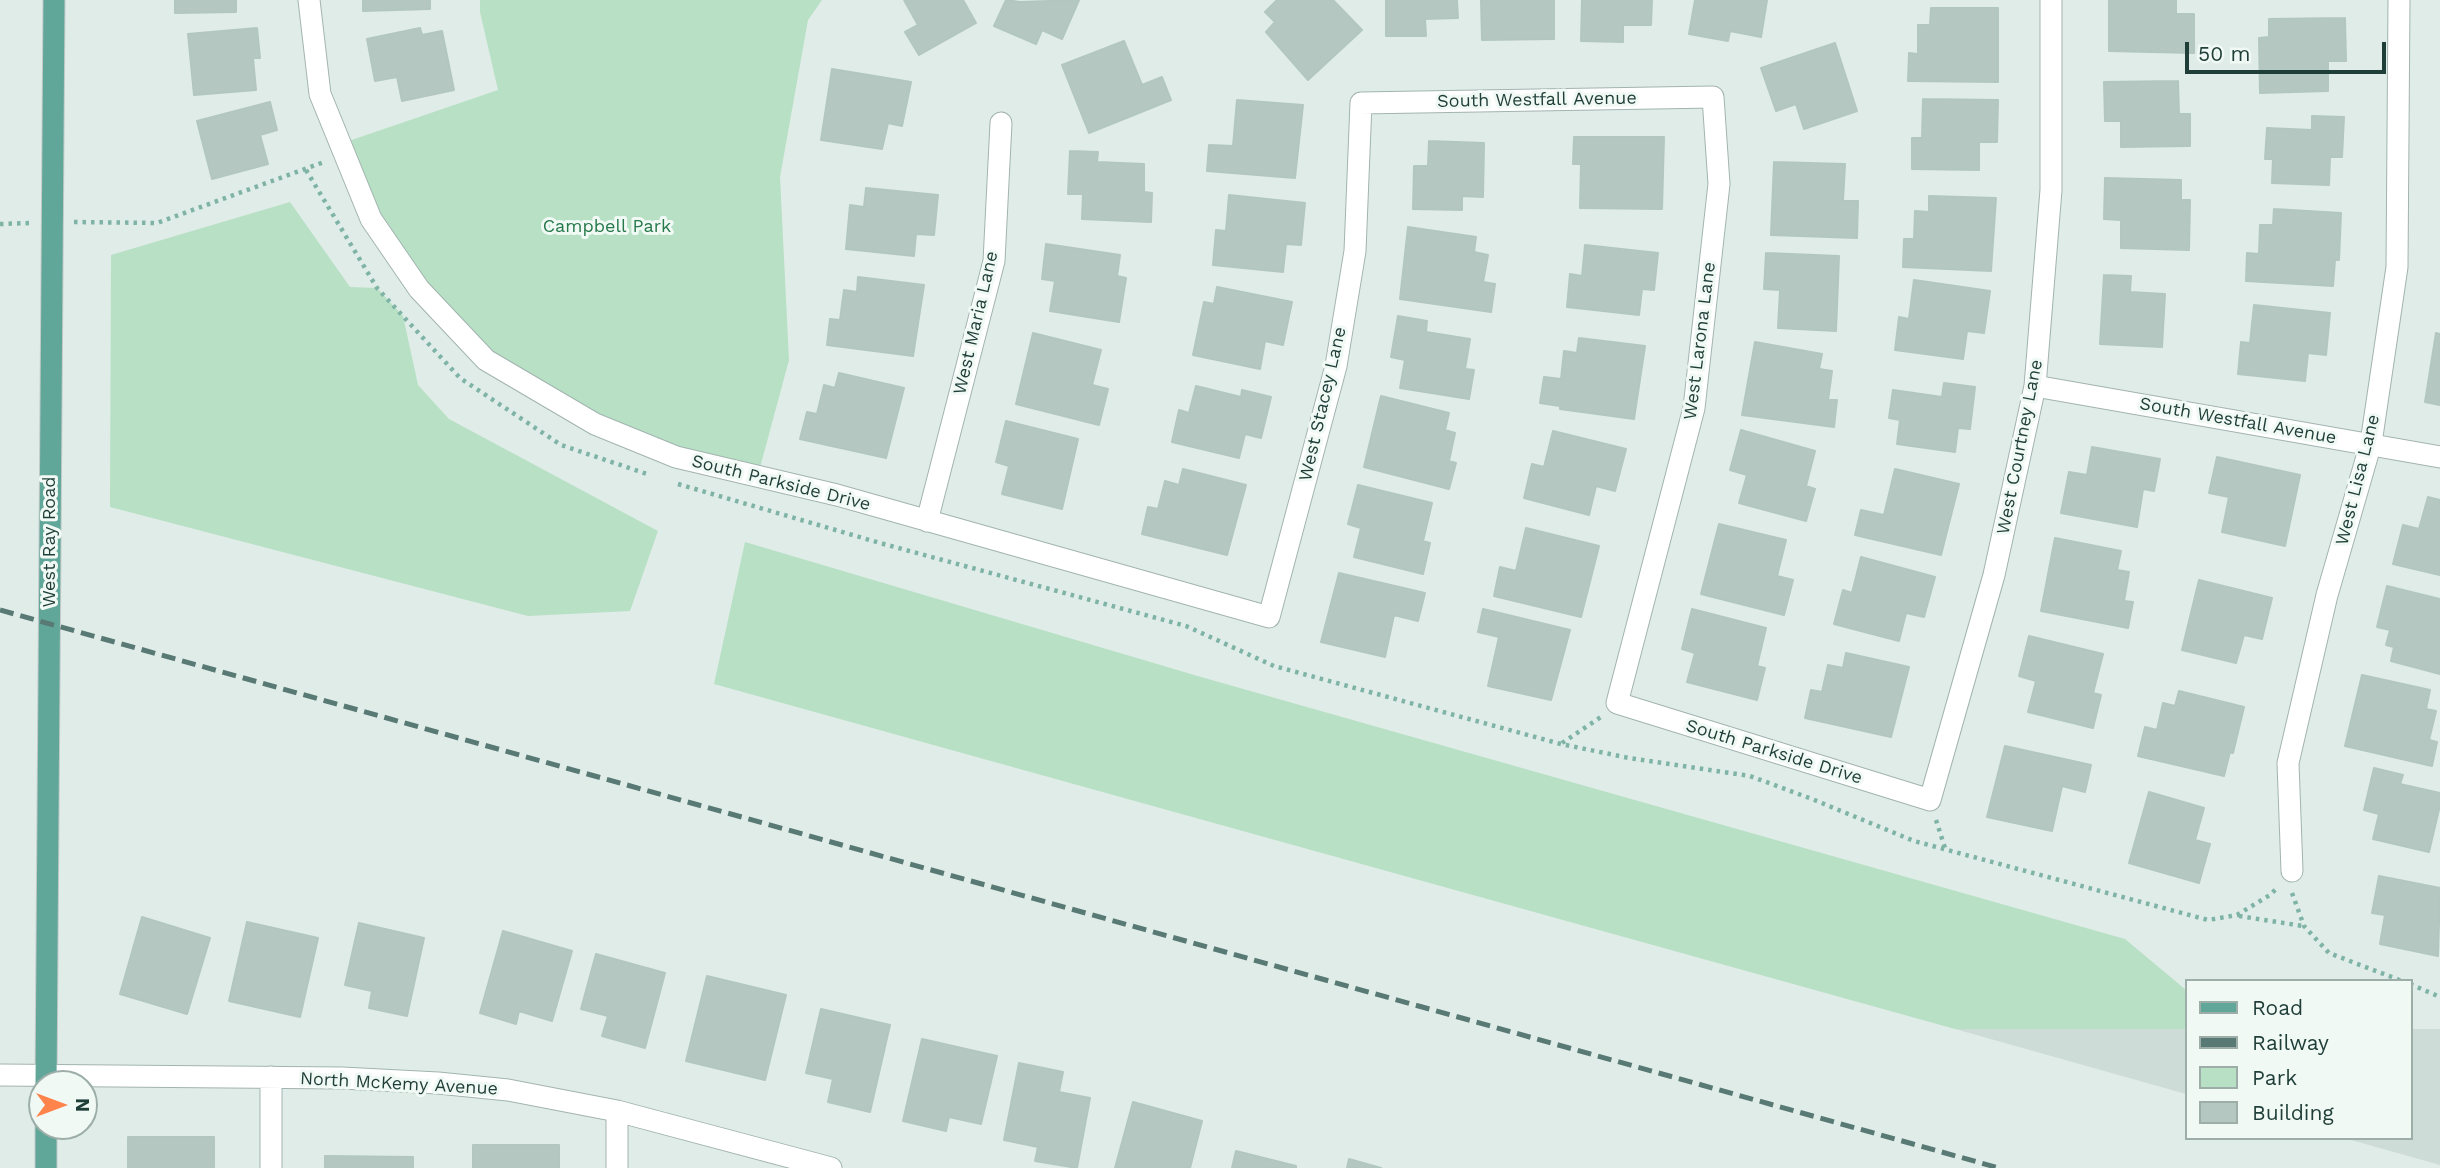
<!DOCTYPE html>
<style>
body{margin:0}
#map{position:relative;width:2440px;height:1168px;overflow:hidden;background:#e0ece8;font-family:"Work Sans",sans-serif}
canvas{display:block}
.legend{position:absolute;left:2185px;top:979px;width:228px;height:161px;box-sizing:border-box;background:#f1f9f5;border:2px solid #9daea9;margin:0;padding:9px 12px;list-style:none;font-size:21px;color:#1f3e38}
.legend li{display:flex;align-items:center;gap:14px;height:35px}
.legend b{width:35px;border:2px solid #9daea9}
.north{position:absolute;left:28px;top:1070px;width:70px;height:70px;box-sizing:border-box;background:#f1f9f5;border:2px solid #9daea9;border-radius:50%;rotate:90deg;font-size:19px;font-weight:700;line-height:28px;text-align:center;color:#1f3e38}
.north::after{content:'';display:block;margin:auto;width:24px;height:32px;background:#fe844c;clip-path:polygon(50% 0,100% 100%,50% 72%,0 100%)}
.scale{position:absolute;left:2185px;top:42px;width:201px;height:32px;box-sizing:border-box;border:4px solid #1f3e38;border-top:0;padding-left:9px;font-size:21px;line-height:24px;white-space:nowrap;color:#1f3e38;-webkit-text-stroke:5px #f1f9f5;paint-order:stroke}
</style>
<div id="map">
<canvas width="2440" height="1168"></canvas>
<ul class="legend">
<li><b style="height:9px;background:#60a699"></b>Road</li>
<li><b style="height:9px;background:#597a74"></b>Railway</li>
<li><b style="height:19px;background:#b7e0c5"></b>Park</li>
<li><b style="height:19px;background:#b5c7c1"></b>Building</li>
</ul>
<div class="north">N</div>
<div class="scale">50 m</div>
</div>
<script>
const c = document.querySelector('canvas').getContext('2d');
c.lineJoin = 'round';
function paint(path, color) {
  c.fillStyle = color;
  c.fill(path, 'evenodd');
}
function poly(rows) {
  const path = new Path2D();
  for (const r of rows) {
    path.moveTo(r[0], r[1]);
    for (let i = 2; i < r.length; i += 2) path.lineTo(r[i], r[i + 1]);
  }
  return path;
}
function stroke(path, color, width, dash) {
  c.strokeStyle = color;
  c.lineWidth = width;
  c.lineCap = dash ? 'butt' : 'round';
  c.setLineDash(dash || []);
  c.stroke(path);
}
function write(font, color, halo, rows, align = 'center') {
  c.font = font + ' "Work Sans",sans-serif';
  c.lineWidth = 6;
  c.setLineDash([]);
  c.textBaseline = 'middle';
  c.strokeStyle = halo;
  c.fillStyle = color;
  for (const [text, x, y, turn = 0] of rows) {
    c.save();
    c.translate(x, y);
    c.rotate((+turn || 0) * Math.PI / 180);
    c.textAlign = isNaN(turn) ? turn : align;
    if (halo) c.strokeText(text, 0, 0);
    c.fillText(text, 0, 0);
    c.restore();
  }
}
const built = poly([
 [1955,1029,2186,1029,2186,1094],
 [2410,1029,2440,1029,2440,1165,2344,1138,2410,1138]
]);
const green = poly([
 [480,0,822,0,808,20,780,177,789,360,758,475,676,457,486,360,419,289,340,144,498,90,480,12],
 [290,202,350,287,377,288,403,316,418,385,449,419,658,531,630,611,528,616,110,507,111,255],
 [745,542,1201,677,2125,939,2186,990,2186,1029,1955,1029,714,684]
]);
const building = poly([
 [175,0,236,0,236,12,175,13,175,0],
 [363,0,430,0,430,9,363,11,363,0],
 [904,0,963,0,976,23,919,55,905,32,918,25,904,0],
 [1006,0,1020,2,1079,0,1062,39,1042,30,1036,44,994,26,1006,0],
 [1277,0,1333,0,1362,30,1308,80,1266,32,1275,22,1265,12,1277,0],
 [1386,0,1457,0,1458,18,1425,19,1426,36,1386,36,1386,0],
 [1481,0,1554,0,1554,39,1482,40,1481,0],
 [1582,0,1652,0,1651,25,1623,25,1623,42,1581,41,1582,0],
 [1695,0,1767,0,1761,37,1730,31,1728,41,1689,34,1695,0],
 [2109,0,2176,0,2176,14,2194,14,2194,53,2109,51,2109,0],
 [1931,8,1998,8,1998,82,1908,81,1909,53,1918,54,1918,25,1930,25,1931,8],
 [2345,18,2346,61,2328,61,2328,91,2260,93,2259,38,2269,37,2269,19,2345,18],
 [257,28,260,58,253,58,256,90,194,95,188,34,257,28],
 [420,28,422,35,442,31,454,90,402,101,397,77,375,81,367,39,420,28],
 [1124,41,1142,85,1162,77,1171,100,1089,133,1062,65,1124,41],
 [1835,43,1857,111,1804,129,1796,104,1776,111,1761,68,1835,43],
 [832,69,911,82,902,126,888,123,882,149,821,140,832,69],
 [2178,81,2179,114,2190,114,2190,146,2121,147,2121,121,2105,121,2104,82,2178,81],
 [1923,99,1998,100,1997,142,1979,142,1979,170,1912,169,1912,138,1922,138,1923,99],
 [1237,100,1303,105,1295,178,1207,171,1209,145,1233,146,1237,100],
 [270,102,277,130,260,135,268,164,212,179,197,121,270,102],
 [2312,116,2344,117,2342,157,2330,157,2329,185,2272,183,2273,159,2265,159,2267,128,2312,130,2312,116],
 [1574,137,1664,137,1662,209,1580,208,1581,164,1573,164,1574,137],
 [1429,141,1484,143,1483,197,1462,196,1462,210,1413,209,1414,166,1428,166,1429,141],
 [1070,151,1098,152,1097,162,1144,164,1144,192,1152,193,1151,222,1082,219,1083,194,1068,194,1070,151],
 [1774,162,1845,164,1843,201,1858,201,1857,238,1771,235,1774,162],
 [2105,178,2181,180,2181,200,2190,200,2189,250,2121,248,2121,220,2104,219,2105,178],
 [866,188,938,195,934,235,916,234,914,256,846,249,850,205,864,207,866,188],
 [1229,195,1305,203,1301,245,1286,244,1283,272,1213,265,1216,230,1226,231,1229,195],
 [1929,196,1996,198,1991,271,1903,267,1904,239,1914,239,1915,211,1929,212,1929,196],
 [2274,209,2341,213,2339,260,2335,260,2333,286,2246,281,2247,253,2259,254,2260,225,2273,225,2274,209],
 [1408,227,1476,237,1474,252,1488,255,1483,282,1495,284,1491,312,1400,299,1408,227],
 [1046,244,1120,255,1117,276,1126,278,1119,322,1050,311,1055,281,1042,279,1046,244],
 [1585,245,1658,253,1654,290,1642,289,1639,315,1567,307,1570,274,1582,276,1585,245],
 [1766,253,1839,256,1836,331,1778,328,1780,290,1764,289,1766,253],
 [2104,275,2131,276,2130,292,2165,294,2162,347,2100,344,2104,275],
 [858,277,924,285,913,356,827,345,830,319,840,320,844,290,857,292,858,277],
 [1914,280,1990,291,1984,333,1967,331,1963,359,1895,350,1899,317,1909,319,1914,280],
 [1217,287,1292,302,1283,345,1265,341,1260,369,1193,355,1204,302,1214,304,1217,287],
 [2254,305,2330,313,2326,355,2308,353,2305,381,2238,374,2241,342,2250,343,2254,305],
 [1398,316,1427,321,1426,332,1470,339,1465,369,1474,370,1469,399,1400,388,1405,360,1391,357,1398,316],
 [1033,333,1101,350,1092,385,1108,389,1099,425,1016,404,1033,333],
 [2436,333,2440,334,2440,405,2425,402,2436,333],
 [1579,338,1645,346,1634,419,1560,409,1560,406,1540,403,1544,377,1561,379,1564,351,1577,353,1579,338],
 [1755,342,1822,354,1819,369,1832,371,1828,400,1837,400,1834,427,1742,415,1755,342],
 [839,373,904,388,886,458,800,439,807,412,817,414,824,385,835,388,839,373],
 [1944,383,1975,387,1970,429,1958,428,1955,452,1897,444,1900,420,1889,418,1893,390,1942,397,1944,383],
 [1196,386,1241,397,1242,390,1271,397,1261,438,1245,434,1239,458,1172,442,1179,410,1189,413,1196,386],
 [1381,396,1449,413,1445,430,1455,433,1449,461,1456,463,1449,489,1364,467,1381,396],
 [1006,421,1078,439,1062,509,1002,494,1009,466,996,462,1006,421],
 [1741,430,1815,451,1806,486,1815,489,1806,521,1739,503,1747,475,1730,470,1741,430],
 [1553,431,1626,449,1615,491,1596,486,1589,515,1524,498,1532,464,1544,467,1553,431],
 [2092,447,2160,459,2154,491,2143,489,2137,527,2061,513,2069,472,2087,475,2092,447],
 [2217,457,2300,475,2285,546,2222,532,2229,497,2209,493,2217,457],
 [1183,469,1246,485,1227,555,1142,534,1148,507,1158,509,1165,481,1179,485,1183,469],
 [1895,469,1959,484,1941,555,1855,535,1861,510,1884,515,1895,469],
 [1358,485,1432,503,1423,541,1430,543,1423,574,1354,557,1361,528,1348,524,1358,485],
 [2428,497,2440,500,2440,575,2393,564,2403,525,2419,529,2428,497],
 [1719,524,1786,540,1777,576,1793,580,1784,615,1701,594,1719,524],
 [1526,528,1599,546,1581,617,1494,596,1500,567,1516,571,1526,528],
 [2055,538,2121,551,2117,570,2129,572,2124,601,2133,602,2128,628,2041,611,2055,538],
 [1861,557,1935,577,1924,617,1906,613,1899,641,1834,624,1843,590,1852,593,1861,557],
 [1339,573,1425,593,1418,621,1394,615,1385,657,1321,642,1339,573],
 [2199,580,2272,598,2262,639,2244,635,2236,663,2182,650,2199,580],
 [2387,586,2440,599,2440,674,2391,661,2394,647,2386,645,2390,630,2377,627,2387,586],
 [1483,609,1570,630,1551,700,1488,686,1499,637,1478,632,1483,609],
 [1692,609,1766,628,1757,666,1765,668,1757,700,1687,682,1695,653,1682,649,1692,609],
 [2029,636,2103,654,2093,693,2101,695,2093,728,2028,712,2036,681,2019,676,2029,636],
 [1846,653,1909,667,1891,737,1805,718,1811,690,1822,692,1828,665,1843,668,1846,653],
 [2362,675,2430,690,2426,709,2436,711,2429,740,2437,742,2432,766,2345,746,2362,675],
 [2179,691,2244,707,2233,753,2230,752,2224,776,2138,756,2145,727,2157,730,2163,703,2175,706,2179,691],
 [2005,746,2091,765,2085,792,2062,786,2052,831,1987,817,2005,746],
 [2374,768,2403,775,2400,784,2440,793,2440,805,2429,852,2373,839,2379,814,2364,810,2374,768],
 [2149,792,2204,808,2195,840,2210,844,2199,883,2129,863,2149,792],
 [2379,876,2440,888,2438,956,2380,944,2385,915,2372,913,2379,876],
 [142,917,210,938,187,1014,120,994,142,917],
 [247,922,318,938,300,1017,229,1001,247,922],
 [359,923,424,938,407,1016,369,1008,372,991,345,985,359,923],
 [503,931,572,951,552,1021,519,1011,516,1024,480,1013,503,931],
 [596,954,665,973,645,1048,602,1036,608,1016,581,1009,596,954],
 [707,976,786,995,765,1080,686,1061,707,976],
 [821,1009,890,1025,870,1112,828,1102,833,1079,806,1073,821,1009],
 [922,1039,997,1056,981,1124,949,1117,946,1131,903,1121,922,1039],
 [1019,1063,1063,1072,1059,1092,1090,1098,1077,1168,1035,1161,1038,1147,1004,1140,1019,1063],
 [1133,1102,1202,1121,1190,1168,1115,1168,1133,1102],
 [128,1137,214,1137,214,1168,128,1168,128,1137],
 [473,1145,559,1145,559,1168,473,1168,473,1145],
 [1236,1151,1296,1166,1296,1168,1232,1168,1236,1151],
 [325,1156,413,1157,413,1168,325,1168,325,1156],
 [1349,1159,1381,1168,1347,1168,1349,1159]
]);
const path = poly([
 [306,170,377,288,460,378,561,445,650,475],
 [74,222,157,223,324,162],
 [0,224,31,223],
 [678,484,880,543,1186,626,1274,666,1561,744,1629,758,1750,776,1812,799,1914,841,2208,920,2237,915,2270,895,2276,889],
 [1562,743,1601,717],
 [1936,820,1945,848],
 [2292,893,2304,926,2329,953,2402,981],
 [2239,916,2303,926],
 [2410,984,2440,997]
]);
const minor = poly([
 [309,0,320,94,371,219,419,289,486,360,595,424,676,457,837,495,1269,617,1336,366,1355,251,1361,103,1713,97,1719,184,1694,408,1617,703,1930,800,1994,575,2035,386,2051,190,2051,0],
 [2035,386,2440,457],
 [927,521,994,261,1001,123],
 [2292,871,2288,763,2327,595,2371,443,2397,267,2399,0],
 [0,1075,342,1078,438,1083,508,1090,617,1111,831,1168],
 [271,1077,271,1168],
 [617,1111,617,1168]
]);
const primary = poly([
 [46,1084,54,0],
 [46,1168,46,1126]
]);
const rail = poly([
 [0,610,1999,1168]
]);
const streetNames = [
 ["South Westfall Avenue",1537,100,-1],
 ["West Maria Lane",976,323,-77],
 ["West Larona Lane",1700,341,-83],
 ["West Stacey Lane",1323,404,-77],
 ["South Westfall Avenue",2238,421,10],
 ["West Courtney Lane",2020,447,-79],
 ["West Lisa Lane",2358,480,-76],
 ["South Parkside Drive",781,483,14],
 ["West Ray Road",50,542,-90],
 ["South Parkside Drive",1774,752,17],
 ["North McKemy Avenue",399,1084,3]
];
const parkNames = [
 ["Campbell Park",607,227]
];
paint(built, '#cedcd7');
paint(green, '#b7e0c5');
paint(building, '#b5c7c1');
stroke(building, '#b2c7bf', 2);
stroke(minor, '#a2b4b0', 23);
stroke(primary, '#c0c9c7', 23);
stroke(path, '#7eb3a6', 4.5, [3.5, 5]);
stroke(minor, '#fff', 21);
stroke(primary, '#60a699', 21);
stroke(rail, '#597a74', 5, [14, 7]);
write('18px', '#1f3e38', '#f1f9f5', streetNames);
write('18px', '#26794b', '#f1f9f5', parkNames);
</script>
